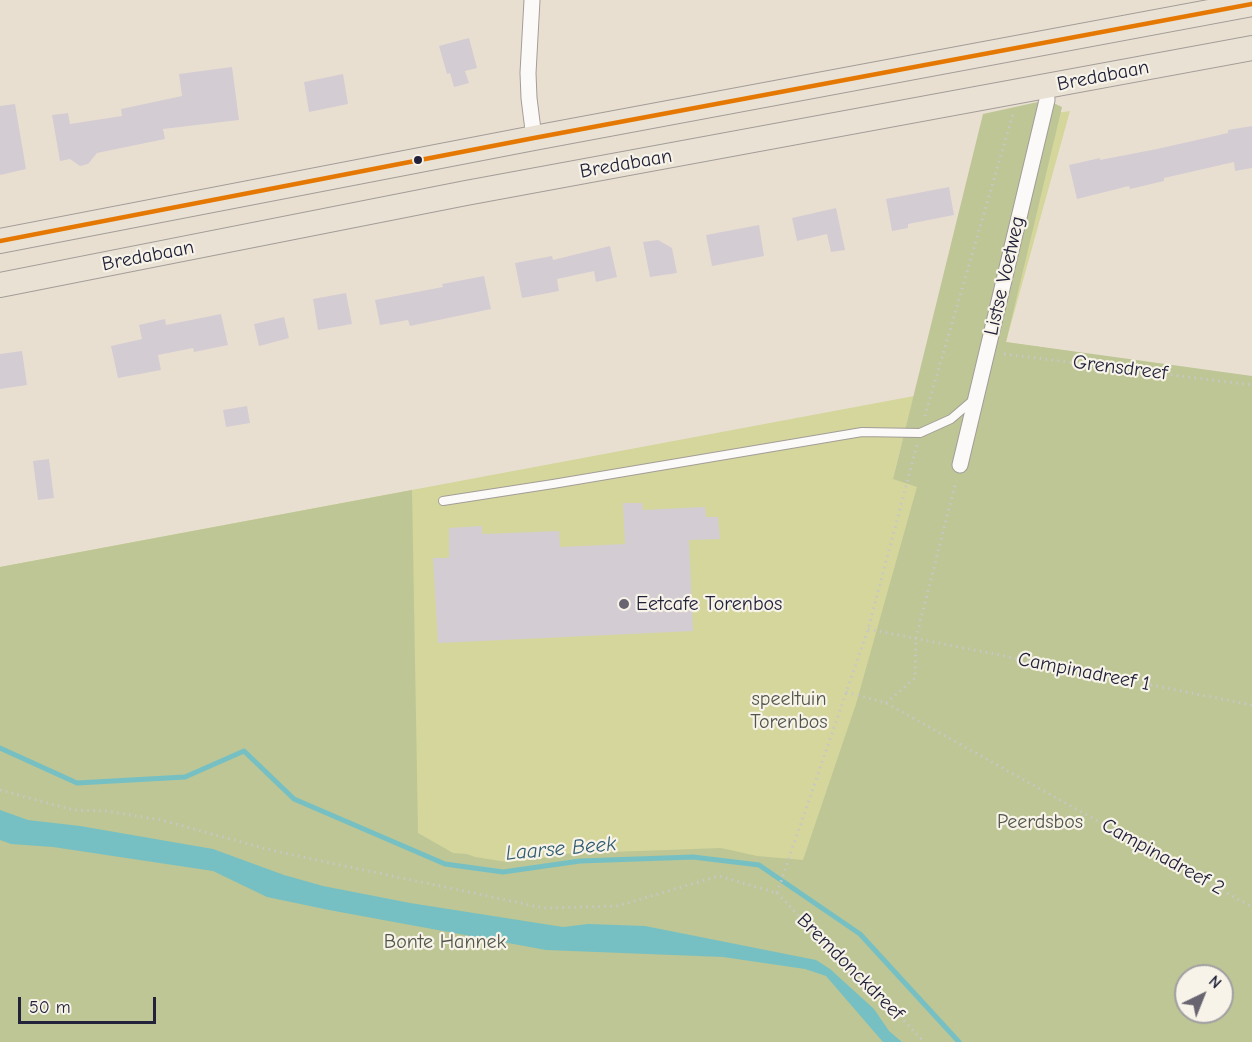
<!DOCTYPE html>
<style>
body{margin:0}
#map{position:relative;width:1252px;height:1042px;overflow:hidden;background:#e9dfd1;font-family:"Comic Neue",sans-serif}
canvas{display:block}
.north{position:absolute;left:1174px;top:964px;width:60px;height:60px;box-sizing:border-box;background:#f7f3e8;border:2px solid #a29fa3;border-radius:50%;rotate:43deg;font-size:16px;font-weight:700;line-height:24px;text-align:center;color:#22223b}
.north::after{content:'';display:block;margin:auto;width:21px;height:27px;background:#686470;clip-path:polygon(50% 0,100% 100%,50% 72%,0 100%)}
.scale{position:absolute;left:18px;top:997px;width:138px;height:27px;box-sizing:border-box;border:3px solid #22223b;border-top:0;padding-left:8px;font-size:18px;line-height:21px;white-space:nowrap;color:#22223b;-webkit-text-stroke:4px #f7f3e8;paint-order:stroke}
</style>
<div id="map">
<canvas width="1252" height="1042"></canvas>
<div class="north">N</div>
<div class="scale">50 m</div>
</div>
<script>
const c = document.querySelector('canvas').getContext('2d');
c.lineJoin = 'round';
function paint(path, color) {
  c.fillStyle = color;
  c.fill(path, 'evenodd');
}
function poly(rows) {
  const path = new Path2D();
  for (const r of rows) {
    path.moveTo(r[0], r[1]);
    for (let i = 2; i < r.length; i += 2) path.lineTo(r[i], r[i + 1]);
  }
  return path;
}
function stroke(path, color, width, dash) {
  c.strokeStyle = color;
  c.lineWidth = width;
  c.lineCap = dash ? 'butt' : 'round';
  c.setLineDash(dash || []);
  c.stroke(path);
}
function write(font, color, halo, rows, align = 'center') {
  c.font = font + ' "Comic Neue",sans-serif';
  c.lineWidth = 4.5;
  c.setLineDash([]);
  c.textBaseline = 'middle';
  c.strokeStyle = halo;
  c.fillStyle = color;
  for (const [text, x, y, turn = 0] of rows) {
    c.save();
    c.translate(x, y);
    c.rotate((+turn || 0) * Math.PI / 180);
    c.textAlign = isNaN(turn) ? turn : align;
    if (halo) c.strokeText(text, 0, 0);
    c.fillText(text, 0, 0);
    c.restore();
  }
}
const green = poly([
 [1070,111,1006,342,1252,378,1252,1042,0,1042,0,567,914,396,893,478,997,122],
 [1186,976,1222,976,1222,1012,1186,1012]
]);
const forest = poly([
 [1047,100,1062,107,1006,342,1252,376,1252,1042,0,1042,0,567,412,490,418,833,453,853,467,854,475,857,507,862,539,859,557,854,721,848,757,856,803,860,856,704,917,487,893,479,983,114],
 [1186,976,1222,976,1222,1012,1186,1012]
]);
const water = poly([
 [0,810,28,820,80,826,213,849,284,875,323,886,410,903,563,927,588,924,645,926,816,960,830,969,874,1009,889,1031,902,1042,883,1042,826,976,805,969,723,957,546,950,329,910,267,897,213,871,53,847,11,844,0,840]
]);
const stream = poly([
 [0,748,77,783,185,777,244,751,294,799,445,864,503,872,580,861,693,857,759,865,860,934,959,1042]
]);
const building = poly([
 [469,38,477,68,465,71,469,83,454,87,450,73,447,74,439,46],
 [232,67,239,120,163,129,165,139,97,153,88,164,80,166,70,159,60,161,52,115,68,113,70,124,122,116,121,109,182,96,179,74],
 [343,74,348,104,309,112,304,82],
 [15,104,26,169,0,175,0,106],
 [1252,126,1252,168,1235,171,1234,162,1164,178,1164,181,1130,189,1129,186,1077,199,1069,165,1100,158,1100,160,1157,149,1228,133,1228,130],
 [949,187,954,215,908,224,908,228,892,231,886,199],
 [836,208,845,250,831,252,827,234,797,241,792,218],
 [759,225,764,256,712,266,706,235],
 [658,240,672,248,677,273,650,277,643,242],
 [610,246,617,277,596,282,594,271,557,279,559,291,522,298,515,263,552,256,553,260],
 [484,276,491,309,410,326,408,320,380,325,375,300,443,287,442,284],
 [346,293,352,324,318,330,313,299],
 [221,314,228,345,194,352,193,348,158,355,161,370,118,378,111,346,142,339,139,325,165,319,166,325],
 [284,317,289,338,259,346,254,324],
 [22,351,27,385,0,389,0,354],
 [247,406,250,423,226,427,223,410],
 [49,459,54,498,38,500,33,461],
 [623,503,642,503,643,510,705,507,706,517,718,517,720,539,689,540,693,631,438,643,433,558,449,558,449,528,482,526,482,534,559,531,560,547,625,544]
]);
const path = poly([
 [1004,354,1252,385],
 [925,416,1013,114],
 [868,629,1252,705],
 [846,692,886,703,1252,907],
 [886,703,915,678,916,638,956,481],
 [0,790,73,810,106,811,161,820,274,851,544,908,617,906,719,876,777,893],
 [777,893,868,629,917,445],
 [777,893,816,934,875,990,924,1042]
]);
const lane = poly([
 [443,501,553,484,862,432,920,433,951,419,972,401]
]);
const street = poly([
 [532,0,528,73,529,98,534,138],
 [960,465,1047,100,1046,87]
]);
const primary = poly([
 [0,241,534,138,1252,4],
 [0,285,466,193,1252,48]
]);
const bus1 = poly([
 [0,241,534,138,1252,4]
]);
const markers = [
 [418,160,5,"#22223b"],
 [624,604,6,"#686470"]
];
const streetNames = [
 ["Bredabaan",1103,76,-11],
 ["Bredabaan",626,164,-10],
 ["Bredabaan",148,256,-11],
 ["Listse Voetweg",1005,276,-77],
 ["Grensdreef",1120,368,7],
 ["Campinadreef 1",1084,672,11],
 ["Campinadreef 2",1163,857,29],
 ["Bremdonckdreef",850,967,45]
];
const poiNames = [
 ["Eetcafe Torenbos",636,604]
];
const parkNames = [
 ["speeltuin",789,699],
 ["Torenbos",789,722],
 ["Peerdsbos",1040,822],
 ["Bonte Hannek",445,942]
];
const waterNames = [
 ["Laarse Beek",561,849,-5]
];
paint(green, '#d4d69c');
paint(forest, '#bdc694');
paint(water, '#76c0c4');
stroke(stream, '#76c0c4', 5);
paint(building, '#d3ccd3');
stroke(lane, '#a39d98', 10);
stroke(street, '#a39d98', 17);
stroke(primary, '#a39d98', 26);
stroke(path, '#c9c6c5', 3, [1.5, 4.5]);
stroke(lane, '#fcfaf8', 8);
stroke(street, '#fcfaf8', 15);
stroke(primary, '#e9e2d4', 24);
stroke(bus1, '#e57803', 4.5);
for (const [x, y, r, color] of markers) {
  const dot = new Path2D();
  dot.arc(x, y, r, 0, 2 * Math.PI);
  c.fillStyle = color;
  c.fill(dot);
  stroke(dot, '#f7f3e8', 2);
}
write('20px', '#22223b', '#f7f3e8', streetNames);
write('20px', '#22223b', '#f7f3e8', poiNames, 'left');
write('20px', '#52564b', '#f7f3e8', parkNames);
write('italic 21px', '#305c70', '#f7f3e8', waterNames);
</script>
